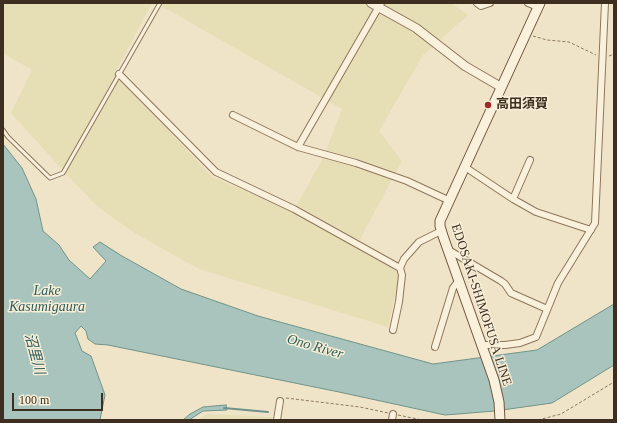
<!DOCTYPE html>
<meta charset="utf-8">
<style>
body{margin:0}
#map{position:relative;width:617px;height:423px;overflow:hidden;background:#f0e4c8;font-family:"Times New Roman",serif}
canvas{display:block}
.frame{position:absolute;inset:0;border:4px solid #3d2e20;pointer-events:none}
.scale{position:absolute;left:12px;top:393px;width:91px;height:18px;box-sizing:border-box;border:2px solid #3d2e20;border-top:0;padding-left:5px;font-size:12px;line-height:14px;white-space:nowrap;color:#3d2e20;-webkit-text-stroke:3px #f7eed8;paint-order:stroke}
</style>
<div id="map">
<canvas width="617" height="423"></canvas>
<div class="frame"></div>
<div class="scale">100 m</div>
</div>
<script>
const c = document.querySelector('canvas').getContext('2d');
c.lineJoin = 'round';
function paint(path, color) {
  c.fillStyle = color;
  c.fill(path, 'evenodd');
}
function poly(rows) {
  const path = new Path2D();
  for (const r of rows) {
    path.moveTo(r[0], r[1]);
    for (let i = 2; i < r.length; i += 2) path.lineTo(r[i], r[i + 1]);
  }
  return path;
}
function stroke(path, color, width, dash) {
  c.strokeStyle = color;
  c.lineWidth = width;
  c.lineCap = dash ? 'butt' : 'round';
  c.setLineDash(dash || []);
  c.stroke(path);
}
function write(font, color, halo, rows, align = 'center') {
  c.font = font + ' "Times New Roman","Noto Sans JP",serif';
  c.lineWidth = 3;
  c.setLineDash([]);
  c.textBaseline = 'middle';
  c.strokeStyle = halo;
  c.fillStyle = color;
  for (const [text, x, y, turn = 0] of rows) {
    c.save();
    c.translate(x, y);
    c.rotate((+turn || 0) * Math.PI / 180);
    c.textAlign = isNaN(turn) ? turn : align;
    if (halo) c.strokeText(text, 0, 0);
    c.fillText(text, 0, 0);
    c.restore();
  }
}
const farmland = poly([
 [3,3,152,3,115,73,212,177,296,212,400,273,388,327,199,269,136,234,98,207,67,175,11,113,32,70,3,53],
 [156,3,451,3,468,15,423,55,379,131,402,161,359,241,297,205,324,156,342,109],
 [206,414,272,417,272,420,199,420]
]);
const water = poly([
 [3,144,22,168,36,199,43,231,59,245,69,260,90,279,106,261,93,247,100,242,122,256,181,289,258,316,433,364,537,350,614,304,614,365,552,403,495,411,445,415,339,392,108,345,95,344,88,339,86,331,81,326,75,333,82,351,91,356,105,395,100,420,3,420,3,144],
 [226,405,227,410,203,411,189,420,183,420,190,414,203,407,226,405]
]);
const stream = poly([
 [224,408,268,412]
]);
const path = poly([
 [533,36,547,40,569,42,596,55],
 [609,56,614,54],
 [286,398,360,407,388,413],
 [398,415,422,420],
 [538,420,561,414,614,382]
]);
const service = poly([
 [3,130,8,137,50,178,63,173,160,3]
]);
const minor = poly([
 [477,3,481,6,490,3],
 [528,3,538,7],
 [119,74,216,172,294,209,400,268],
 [233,115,298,147,356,163,407,181,450,201],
 [298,147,381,3],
 [465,167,513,199,536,212,591,230],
 [513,199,530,160],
 [447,249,501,281,505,284,511,293,547,309],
 [393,330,399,302,402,275,400,268,404,259,419,242,441,231],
 [482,345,505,345,520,343,536,337,558,283,595,223,605,3],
 [435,347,453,288,459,280],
 [277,420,280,401],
 [392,420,393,414]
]);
const tertiary = poly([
 [371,3,416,28,465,66,501,87]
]);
const secondary = poly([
 [500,420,499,402,494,380,443,236,440,226,440,221,540,3]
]);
const markers = [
 [488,105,4,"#9e2a2b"]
];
const poiNames = [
 ["高田須賀",496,105]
];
const streetNames = [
 ["EDOSAKI-SHIMOFUSA LINE",481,305,72]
];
const waterNames = [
 ["Lake",47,291],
 ["Kasumigaura",47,307],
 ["Ono River",315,347,16],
 ["沼里川",34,354,75]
];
paint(farmland, '#e6deb5');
paint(water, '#a9c4bc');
stroke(water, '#6f938a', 1);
stroke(stream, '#6f938a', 2);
stroke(service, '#8d765c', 5);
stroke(minor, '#8d765c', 8);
stroke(tertiary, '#8d765c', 10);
stroke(secondary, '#6f573f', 11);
stroke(path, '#8d765c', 1, [3, 2]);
stroke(service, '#faf1dc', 3);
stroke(minor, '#faf1dc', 6);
stroke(tertiary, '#faf1dc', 8);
stroke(secondary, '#faf1dc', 9);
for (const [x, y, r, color] of markers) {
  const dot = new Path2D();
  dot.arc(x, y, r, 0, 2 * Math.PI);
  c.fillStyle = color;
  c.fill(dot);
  stroke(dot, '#f7eed8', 1.5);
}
write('bold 13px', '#3d2e20', '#f7eed8', poiNames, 'left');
write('13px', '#3d2e20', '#f7eed8', streetNames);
write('italic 14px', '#2f5d5a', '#f7eed8', waterNames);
</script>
